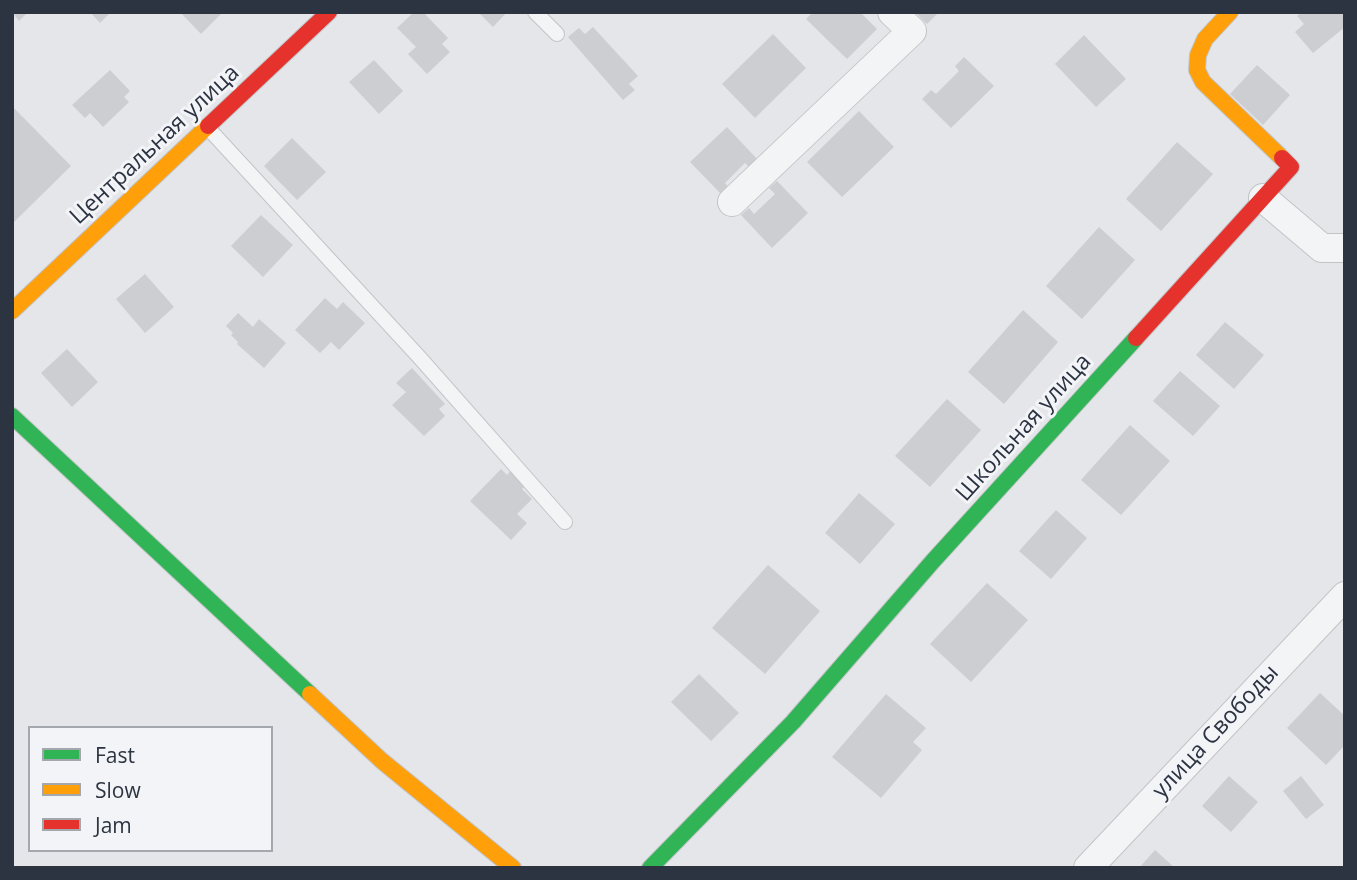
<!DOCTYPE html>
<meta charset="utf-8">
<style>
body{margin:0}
#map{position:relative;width:1357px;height:880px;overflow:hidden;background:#e4e6e9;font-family:"Open Sans",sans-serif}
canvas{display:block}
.frame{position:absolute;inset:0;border:14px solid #2c3341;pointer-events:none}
.legend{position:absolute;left:28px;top:726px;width:245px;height:126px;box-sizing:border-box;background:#f2f4f7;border:2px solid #a3a7ae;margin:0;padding:9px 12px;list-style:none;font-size:21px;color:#2c3341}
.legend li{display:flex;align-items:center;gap:14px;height:35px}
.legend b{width:35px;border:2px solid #a3a7ae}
</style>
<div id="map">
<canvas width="1357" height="880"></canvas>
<div class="frame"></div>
<ul class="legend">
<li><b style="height:9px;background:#30b455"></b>Fast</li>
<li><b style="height:9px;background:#ff9f0a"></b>Slow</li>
<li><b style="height:9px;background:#e5322d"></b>Jam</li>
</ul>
</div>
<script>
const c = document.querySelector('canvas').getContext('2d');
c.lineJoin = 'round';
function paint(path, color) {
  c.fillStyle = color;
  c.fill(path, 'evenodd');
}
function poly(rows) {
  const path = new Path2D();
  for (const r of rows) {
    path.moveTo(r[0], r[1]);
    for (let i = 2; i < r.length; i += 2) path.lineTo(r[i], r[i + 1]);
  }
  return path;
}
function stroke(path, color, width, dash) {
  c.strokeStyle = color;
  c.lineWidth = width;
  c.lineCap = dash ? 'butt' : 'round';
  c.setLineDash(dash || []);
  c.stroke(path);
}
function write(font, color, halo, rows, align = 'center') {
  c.font = font + ' "Open Sans",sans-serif';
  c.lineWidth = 6;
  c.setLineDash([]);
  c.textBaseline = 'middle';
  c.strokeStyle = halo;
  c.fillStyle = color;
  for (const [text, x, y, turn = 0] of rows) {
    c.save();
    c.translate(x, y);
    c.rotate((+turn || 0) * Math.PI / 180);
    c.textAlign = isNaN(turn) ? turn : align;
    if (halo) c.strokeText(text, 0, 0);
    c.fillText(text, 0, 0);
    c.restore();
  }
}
const building = poly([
 [12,12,28,12,19,21],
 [90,12,111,12,100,23],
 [180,12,223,12,201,34],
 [414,12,423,12,448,38,442,44,450,52,427,74,408,54,416,47,397,28],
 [478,12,507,12,493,27],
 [813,12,860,12,877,29,847,59,806,19],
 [915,12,939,12,927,24],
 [1302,12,1345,12,1345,27,1313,53,1295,32,1304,24,1297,16],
 [593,27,638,76,629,84,635,90,623,100,568,37,579,28,585,34],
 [773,34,806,68,755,118,722,84],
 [1084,35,1126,79,1096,107,1055,64],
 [964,57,994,86,951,128,922,99,931,90,936,94,959,71,955,66],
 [374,60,403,91,379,114,349,82],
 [1257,65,1290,95,1263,125,1230,94],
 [110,70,130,91,124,97,129,102,103,127,90,113,85,118,72,105],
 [12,106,71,166,12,224],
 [859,111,894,147,842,197,807,162],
 [727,127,758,160,750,168,745,163,725,183,729,188,722,195,690,162],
 [292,138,326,172,297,200,264,166],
 [1177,142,1213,174,1161,231,1126,199],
 [777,181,808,213,772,248,741,215,749,208,754,214,775,194,769,188],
 [261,215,293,245,263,277,231,246],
 [1099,227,1135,260,1082,319,1046,286],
 [145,274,174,307,145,333,116,299],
 [325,298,337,309,343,302,365,323,339,350,331,342,320,353,295,330],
 [1023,310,1058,342,1004,404,968,372],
 [238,313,253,327,259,319,286,343,264,368,237,344,238,342,231,335,233,333,226,326],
 [1225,322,1264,355,1234,389,1196,355],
 [67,349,98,382,72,407,41,373],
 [412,368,445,404,439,409,445,416,424,436,392,405,406,392,396,383],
 [1180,371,1220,406,1193,436,1153,401],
 [947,399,981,430,930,487,895,456],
 [1130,425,1170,461,1121,515,1081,480],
 [501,469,507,475,512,469,527,484,522,489,532,499,517,514,527,523,511,540,470,501],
 [859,493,895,524,860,564,825,533],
 [1056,510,1087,538,1051,579,1019,551],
 [768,565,820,611,765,674,712,628],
 [987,583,1028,620,971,682,930,644],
 [699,674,739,713,711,741,671,702],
 [1320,693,1345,716,1345,745,1326,765,1287,728],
 [886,694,926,728,913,742,922,750,881,798,832,757],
 [1229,776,1258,802,1231,832,1202,806],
 [1301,776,1324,805,1306,819,1283,791],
 [1155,850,1175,868,1139,868]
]);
const lane = poly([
 [535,12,557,34],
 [208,128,420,358,565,522]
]);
const street = poly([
 [1263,198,1322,248,1345,248],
 [732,202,912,31,892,12],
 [1088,868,1345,596]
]);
const fast = poly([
 [12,416,310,694],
 [650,868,793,722,933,561,1136,338]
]);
const slow = poly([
 [1230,12,1205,39,1198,55,1197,70,1203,82,1282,158],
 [12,311,208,126],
 [310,694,382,761,513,868]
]);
const jam = poly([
 [208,126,329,12],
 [1136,338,1291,167,1282,158]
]);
const streetNames = [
 ["Центральная улица",155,145,-43],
 ["Школьная улица",1024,428,-48],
 ["улица Свободы",1216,732,-47]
];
paint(building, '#ccced1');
stroke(lane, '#c2c4c7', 16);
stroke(street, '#c2c4c7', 30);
stroke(fast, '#c2c4c7', 18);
stroke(slow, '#c2c4c7', 18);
stroke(jam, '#c2c4c7', 18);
stroke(lane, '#f3f4f5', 14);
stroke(street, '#f3f4f5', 28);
stroke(fast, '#30b455', 16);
stroke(slow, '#ff9f0a', 16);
stroke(jam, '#e5322d', 16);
write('23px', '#2c3341', '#f2f4f7', streetNames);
</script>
